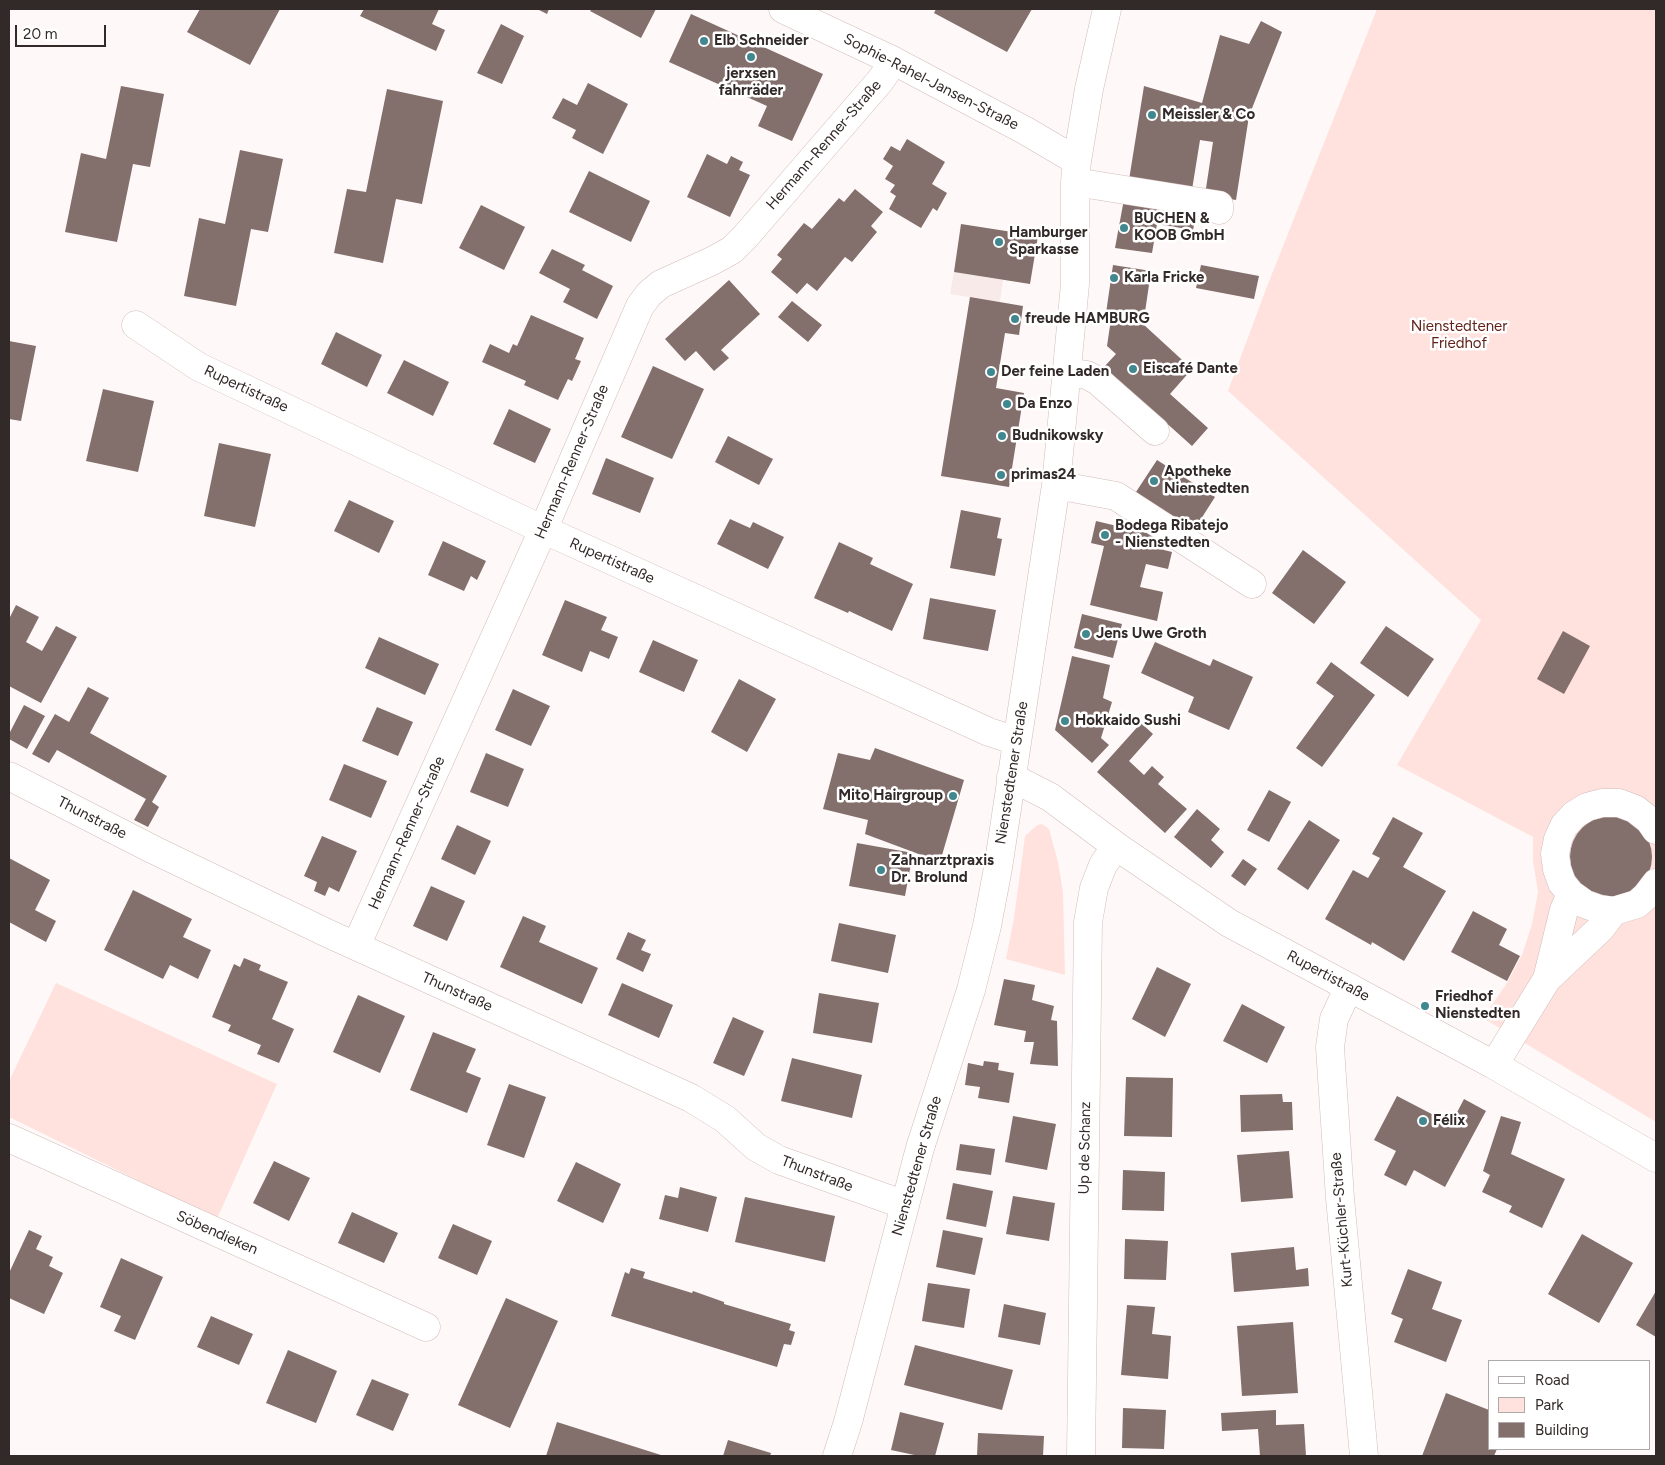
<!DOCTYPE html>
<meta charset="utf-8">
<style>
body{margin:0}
#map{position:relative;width:1665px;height:1465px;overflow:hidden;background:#fef9f8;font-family:Figtree,sans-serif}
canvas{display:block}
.frame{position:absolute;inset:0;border:10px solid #322a28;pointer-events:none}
.legend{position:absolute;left:1488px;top:1360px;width:162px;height:90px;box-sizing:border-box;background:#fff;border:1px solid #adaaa9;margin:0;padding:6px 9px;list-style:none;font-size:15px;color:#322a28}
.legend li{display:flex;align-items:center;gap:10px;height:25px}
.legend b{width:25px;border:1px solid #adaaa9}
.scale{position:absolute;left:15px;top:25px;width:91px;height:22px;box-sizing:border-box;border:2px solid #322a28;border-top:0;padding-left:6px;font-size:15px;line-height:18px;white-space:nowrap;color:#322a28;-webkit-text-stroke:4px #fff;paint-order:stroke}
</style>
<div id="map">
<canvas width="1665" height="1465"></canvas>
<div class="frame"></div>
<ul class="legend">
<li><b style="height:6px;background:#fff"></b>Road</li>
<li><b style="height:14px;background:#ffe2dd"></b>Park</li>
<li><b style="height:14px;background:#836f6c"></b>Building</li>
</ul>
<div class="scale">20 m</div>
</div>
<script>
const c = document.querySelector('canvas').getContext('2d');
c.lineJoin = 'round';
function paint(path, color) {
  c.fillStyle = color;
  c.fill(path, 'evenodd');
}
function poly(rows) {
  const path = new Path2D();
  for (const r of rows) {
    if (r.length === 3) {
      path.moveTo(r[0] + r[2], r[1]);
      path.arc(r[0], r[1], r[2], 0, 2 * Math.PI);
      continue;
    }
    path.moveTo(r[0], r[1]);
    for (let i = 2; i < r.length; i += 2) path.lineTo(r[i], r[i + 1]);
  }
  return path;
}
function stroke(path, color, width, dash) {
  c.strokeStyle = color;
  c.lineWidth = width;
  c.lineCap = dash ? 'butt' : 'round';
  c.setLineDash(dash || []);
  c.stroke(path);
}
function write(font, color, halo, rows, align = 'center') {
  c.font = font + ' Figtree,sans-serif';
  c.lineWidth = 5;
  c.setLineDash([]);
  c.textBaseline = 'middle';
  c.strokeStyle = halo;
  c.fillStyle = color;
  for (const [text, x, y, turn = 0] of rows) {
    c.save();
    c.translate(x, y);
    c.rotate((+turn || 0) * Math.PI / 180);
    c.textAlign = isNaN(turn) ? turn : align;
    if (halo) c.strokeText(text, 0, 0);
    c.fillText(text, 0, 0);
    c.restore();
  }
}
const built = poly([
 [954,272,1003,280,1000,302,950,294]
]);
const green = poly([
 [1377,9,1656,9,1656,1122,1483,1018,1507,983,1522,955,1532,924,1538,892,1533,861,1533,837,1397,765,1481,620,1228,391,1266,289],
 [1042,824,1049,829,1058,862,1063,892,1065,975,1006,959,1014,918,1025,836,1037,825],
 [56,983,277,1084,217,1219,9,1117,9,1081]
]);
const building = poly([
 [200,9,280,9,250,65,187,32],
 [364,9,439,9,432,24,445,30,436,51,360,16],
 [537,9,549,9,547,14],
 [592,9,656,9,641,38,590,11],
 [936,9,1032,9,1007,52,934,13],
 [691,14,823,74,792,141,758,126,767,106,669,62],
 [1261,21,1282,32,1249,116,1236,200,1205,195,1213,142,1200,140,1191,196,1129,180,1144,86,1202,103,1220,35,1249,44],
 [501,24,524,36,502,84,477,73],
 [588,83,628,104,603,154,572,138,576,130,552,118,563,98,577,105],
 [121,86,164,94,150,167,133,164,117,242,65,232,81,153,106,159],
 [387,89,443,101,422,204,396,199,383,263,334,253,347,189,366,192],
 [907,139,945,162,932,184,947,193,937,211,933,208,921,228,889,209,896,196,890,192,895,185,885,179,893,166,883,159,891,146,900,151],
 [240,150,283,159,268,232,251,229,236,306,184,296,199,218,225,224],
 [707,154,727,164,731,156,743,162,739,170,750,175,730,217,687,197],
 [589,171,650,201,631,242,569,212],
 [855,189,883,212,871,226,877,232,852,262,845,257,817,291,807,283,797,294,771,272,782,259,777,255,804,223,812,229,839,198,844,202],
 [1124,199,1197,211,1193,230,1157,224,1152,253,1115,248],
 [481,205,525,227,504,270,459,248],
 [961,224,1038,236,1030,284,954,272],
 [552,249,585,265,582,270,613,286,597,319,563,302,570,289,539,273],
 [1113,265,1151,271,1144,319,1106,313],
 [1201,265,1259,276,1254,299,1196,288],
 [729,280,760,314,721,350,729,358,714,371,696,351,685,361,665,339],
 [970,297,1023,306,1019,335,1005,333,996,388,1024,393,1009,487,941,476],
 [792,301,822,325,808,342,778,317],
 [531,315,584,338,575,359,581,361,572,381,568,379,558,400,524,385,526,381,482,362,490,344,509,353,513,344,517,346],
 [1111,319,1143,324,1192,369,1170,394,1208,428,1192,446,1104,367,1116,354,1107,346],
 [336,332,382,355,367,387,321,364],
 [9,341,36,346,21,421,9,419],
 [404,360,449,382,433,416,387,393],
 [653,366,704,389,672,459,621,437],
 [103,389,154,401,138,472,86,461],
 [509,409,551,429,535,463,493,444],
 [728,436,773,459,759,485,715,462],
 [219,443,271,454,255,527,204,516],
 [606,458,654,478,640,513,592,494],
 [1157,460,1215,497,1192,533,1134,495],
 [349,500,394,521,379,553,334,531],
 [961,510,1001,518,997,538,1002,539,995,576,950,568],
 [730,519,750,528,753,522,784,537,768,569,717,544],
 [1096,521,1155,535,1152,547,1172,552,1168,569,1146,564,1140,587,1163,592,1157,621,1090,605,1104,546,1091,543],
 [443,541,486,561,477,580,471,576,464,591,428,575],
 [839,542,873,558,870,564,913,584,892,631,849,611,848,613,814,598],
 [1303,550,1346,582,1314,624,1272,593],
 [930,598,996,610,988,651,923,639],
 [565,600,607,617,601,630,618,637,609,659,590,651,582,672,542,655],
 [16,605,39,617,26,642,42,651,56,626,77,637,41,703,9,686,9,619],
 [1082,614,1122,624,1113,658,1074,648],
 [1386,626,1434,659,1408,697,1360,663],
 [1563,631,1590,646,1564,694,1537,679],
 [379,637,439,664,425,695,365,668],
 [653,640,698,660,684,692,639,672],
 [1155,642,1210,666,1213,659,1253,677,1229,730,1188,712,1194,697,1141,673],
 [1072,656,1110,665,1103,698,1112,702,1101,738,1109,745,1092,763,1055,730],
 [1331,662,1375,695,1322,767,1296,748,1334,696,1316,683],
 [739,679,776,699,747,752,711,732],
 [88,687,109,698,90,733,167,776,152,802,159,807,148,827,134,820,146,799,57,750,49,763,32,754,55,714,69,722],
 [513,689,550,706,531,746,495,730],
 [24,705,45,716,27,749,9,739,9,734],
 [377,707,413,722,398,756,362,741],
 [1141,723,1153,734,1129,761,1144,775,1152,766,1164,777,1158,784,1187,809,1165,833,1097,772],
 [875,748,964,780,940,862,865,834,868,820,823,809,838,753,870,760],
 [486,753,524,769,508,807,470,792],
 [344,764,387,781,371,818,329,800],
 [1269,790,1291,802,1269,842,1247,830],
 [1197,809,1220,829,1211,840,1224,852,1211,868,1174,837],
 [1611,857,41],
 [1393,817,1423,833,1403,867,1446,891,1404,961,1372,942,1371,945,1325,919,1353,870,1368,878,1380,858,1372,854],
 [1309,820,1340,840,1308,890,1277,869],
 [457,825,491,841,475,875,441,859],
 [322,836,357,851,339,892,329,887,325,896,314,891,317,882,304,876],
 [857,843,913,853,905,896,849,886],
 [9,858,50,880,35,910,56,921,46,942,9,922],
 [1243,859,1257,869,1245,886,1231,876],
 [431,886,465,901,447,941,413,926],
 [133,890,192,919,183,937,211,950,198,979,170,965,163,979,104,950],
 [1473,911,1507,929,1499,945,1520,956,1507,981,1451,952],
 [523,916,546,926,539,942,598,968,582,1004,500,967],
 [839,923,896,935,888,973,831,961],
 [628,932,646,940,641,950,651,954,643,972,616,959],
 [244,958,261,965,259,970,288,982,272,1019,294,1029,279,1063,257,1054,261,1045,228,1031,231,1025,212,1017,234,964,240,967],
 [1157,967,1191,984,1165,1037,1132,1019],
 [1004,979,1035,985,1032,1000,1054,1006,1051,1020,1057,1021,1058,1066,1030,1064,1034,1042,1024,1042,1026,1031,994,1025],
 [622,983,673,1005,659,1038,608,1015],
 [819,993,879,1003,872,1043,813,1033],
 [358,995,405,1016,380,1073,333,1052],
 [1242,1004,1285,1027,1267,1063,1223,1041],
 [733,1017,764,1031,744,1076,713,1063],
 [433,1032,476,1049,466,1072,481,1078,467,1113,410,1090],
 [792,1058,862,1075,852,1118,781,1101],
 [984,1061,999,1063,998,1070,1014,1073,1009,1103,978,1098,980,1087,965,1085,968,1063,983,1066],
 [1126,1077,1173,1078,1172,1137,1124,1136],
 [509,1084,546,1097,524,1158,487,1145],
 [1282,1094,1283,1102,1292,1102,1293,1130,1241,1132,1240,1095],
 [1397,1096,1451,1124,1464,1099,1486,1111,1445,1187,1414,1170,1406,1186,1384,1175,1396,1151,1374,1140],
 [1013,1116,1056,1124,1047,1170,1005,1162],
 [1501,1116,1521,1122,1511,1154,1565,1179,1542,1228,1509,1212,1512,1206,1482,1192,1490,1175,1483,1171],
 [960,1144,995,1149,991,1175,956,1170],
 [1289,1151,1293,1198,1241,1202,1237,1155],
 [274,1161,310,1178,289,1221,253,1203],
 [576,1162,621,1184,603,1223,557,1201],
 [1123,1170,1165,1172,1164,1211,1122,1210],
 [953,1183,993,1191,986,1227,946,1219],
 [680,1187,717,1197,708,1232,659,1219,665,1195,678,1198],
 [1013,1196,1055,1203,1049,1241,1006,1234],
 [745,1197,835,1216,825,1262,735,1242],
 [352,1212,398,1233,384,1263,338,1243],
 [453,1224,492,1241,477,1275,438,1258],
 [29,1230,42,1236,36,1249,53,1257,49,1266,63,1273,44,1314,9,1298,9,1273],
 [943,1230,983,1238,975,1275,936,1267],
 [1582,1234,1633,1263,1599,1323,1548,1294],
 [1125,1239,1168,1241,1166,1280,1124,1279],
 [1294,1247,1296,1270,1308,1268,1309,1286,1234,1292,1231,1253],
 [121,1258,163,1277,135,1340,114,1331,121,1316,100,1307],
 [631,1268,645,1272,643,1278,692,1293,693,1291,724,1302,724,1304,791,1324,789,1330,795,1332,791,1345,784,1344,777,1367,611,1316,625,1272,629,1274],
 [1408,1269,1442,1282,1432,1309,1462,1320,1446,1362,1394,1342,1403,1319,1391,1314],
 [928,1283,970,1289,964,1328,922,1321],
 [1656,1291,1656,1337,1636,1325],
 [506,1298,558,1321,510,1428,458,1405],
 [1004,1304,1046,1313,1040,1345,998,1337],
 [1127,1305,1155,1307,1152,1334,1171,1336,1168,1379,1121,1375],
 [211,1316,253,1334,239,1365,197,1347],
 [1293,1322,1298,1393,1242,1396,1237,1326],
 [915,1345,1013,1370,1002,1410,904,1385],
 [288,1350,337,1371,316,1423,266,1403],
 [372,1379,409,1394,393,1431,356,1415],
 [1446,1393,1489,1410,1489,1449,1497,1449,1494,1456,1422,1456],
 [1123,1408,1166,1410,1164,1449,1122,1448],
 [1276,1410,1276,1425,1304,1424,1306,1456,1260,1456,1258,1429,1222,1431,1221,1413],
 [900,1412,944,1423,935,1456,919,1456,891,1450],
 [557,1422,664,1456,546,1456],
 [978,1433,1044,1436,1043,1456,977,1456],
 [728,1440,771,1453,770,1456,723,1456]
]);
const minor = poly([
 [783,9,894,61,1026,131,1077,161],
 [1075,182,1219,205,1219,210],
 [136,325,199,367,527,522,989,732,1017,741],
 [1067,372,1087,375,1098,381,1155,431],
 [1056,485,1116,496,1252,584],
 [9,776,154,850,327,933,691,1098,725,1119,756,1147,779,1160,905,1205],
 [1011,777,1050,797,1116,846,1229,923,1494,1065,1656,1158],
 [1656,830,1649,820,1635,809,1619,803,1602,803,1587,807,1574,815,1564,826,1558,839,1555,854,1557,869,1562,883,1571,894,1585,904,1599,909,1614,911,1637,904,1646,896,1656,883],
 [356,946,543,530,640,306,649,294,661,284,712,261,732,250,745,237,880,81,894,61],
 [1547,979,1564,910,1571,894],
 [1349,987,1334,1019,1330,1047,1340,1198,1364,1456],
 [1494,1065,1547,979,1601,928,1614,911],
 [9,1138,426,1327],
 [837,1456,848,1422,920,1148,971,990,987,926,998,868,1056,485,1075,284,1075,182,1077,161,1089,89,1107,9],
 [1081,1456,1088,922,1094,888,1103,865,1116,846]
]);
const markers = [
 [704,41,5,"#40878f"],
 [751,57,5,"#40878f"],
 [1152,115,5,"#40878f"],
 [1124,228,5,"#40878f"],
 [999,242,5,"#40878f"],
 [1114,278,5,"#40878f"],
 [1015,319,5,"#40878f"],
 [1133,369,5,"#40878f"],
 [991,372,5,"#40878f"],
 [1007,404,5,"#40878f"],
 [1002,436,5,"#40878f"],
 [1001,475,5,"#40878f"],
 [1154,481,5,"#40878f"],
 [1105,535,5,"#40878f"],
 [1086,634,5,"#40878f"],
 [1065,721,5,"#40878f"],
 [953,796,5,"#40878f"],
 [881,870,5,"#40878f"],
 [1425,1006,5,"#40878f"],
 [1423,1121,5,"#40878f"]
];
const poiNames = [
 ["Elb Schneider",714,41],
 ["jerxsen",751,74,"center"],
 ["fahrräder",751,91,"center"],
 ["Meissler & Co",1162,115],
 ["BUCHEN &",1134,219],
 ["KOOB GmbH",1134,236],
 ["Hamburger",1009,233],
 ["Sparkasse",1009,250],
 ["Karla Fricke",1124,278],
 ["freude HAMBURG",1025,319],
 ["Eiscafé Dante",1143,369],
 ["Der feine Laden",1001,372],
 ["Da Enzo",1017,404],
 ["Budnikowsky",1012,436],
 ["Apotheke",1164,472],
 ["Nienstedten",1164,489],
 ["primas24",1011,475],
 ["Bodega Ribatejo",1115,526],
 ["- Nienstedten",1115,543],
 ["Jens Uwe Groth",1096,634],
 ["Hokkaido Sushi",1075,721],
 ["Mito Hairgroup",943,796,"right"],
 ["Zahnarztpraxis",891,861],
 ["Dr. Brolund",891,878],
 ["Friedhof",1435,997],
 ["Nienstedten",1435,1014],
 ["Félix",1433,1121]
];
const streetNames = [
 ["Sophie-Rahel-Jansen-Straße",931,82,27],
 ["Hermann-Renner-Straße",824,145,-49],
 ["Rupertistraße",246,389,25],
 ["Hermann-Renner-Straße",572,462,-67],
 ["Rupertistraße",612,561,24],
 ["Nienstedtener Straße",1012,773,-81],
 ["Thunstraße",92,818,27],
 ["Hermann-Renner-Straße",407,833,-66],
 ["Rupertistraße",1328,976,28],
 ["Thunstraße",457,992,24],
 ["Up de Schanz",1085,1148,-89],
 ["Nienstedtener Straße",917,1166,-74],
 ["Thunstraße",817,1174,21],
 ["Kurt-Küchler-Straße",1342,1220,-95],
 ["Söbendieken",217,1233,24]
];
const parkNames = [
 ["Nienstedtener",1459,327],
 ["Friedhof",1459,344]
];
paint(built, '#f7eae8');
paint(green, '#ffe2dd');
paint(building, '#836f6c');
stroke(minor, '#d2bcb8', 29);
stroke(minor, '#fff', 28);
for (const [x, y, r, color] of markers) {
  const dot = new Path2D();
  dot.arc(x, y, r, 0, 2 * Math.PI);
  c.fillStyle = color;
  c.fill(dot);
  stroke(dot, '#fff', 2);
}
write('bold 15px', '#322a28', '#fff', poiNames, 'left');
write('15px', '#322a28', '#fff', streetNames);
write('15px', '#622119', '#fff', parkNames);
</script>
